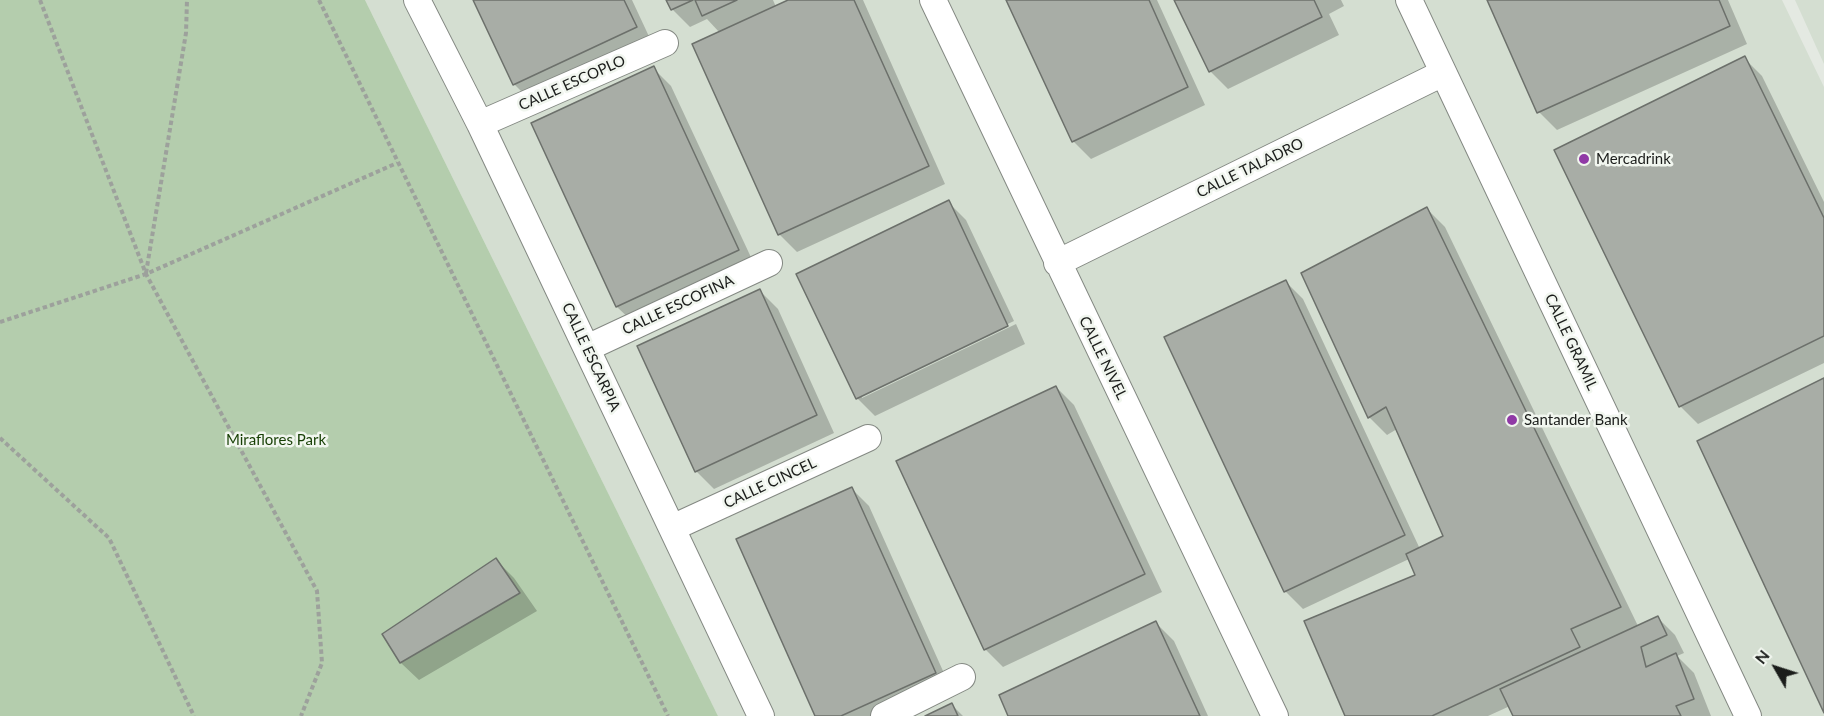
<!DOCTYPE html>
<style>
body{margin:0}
#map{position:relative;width:1824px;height:716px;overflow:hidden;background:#e4e9e2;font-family:Lato,sans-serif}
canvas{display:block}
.north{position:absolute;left:1746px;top:638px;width:60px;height:60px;-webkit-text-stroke:4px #f1f6ef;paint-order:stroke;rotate:309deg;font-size:16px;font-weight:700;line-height:24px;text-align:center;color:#1b1d1b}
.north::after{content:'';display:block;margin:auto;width:21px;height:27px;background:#1b1d1b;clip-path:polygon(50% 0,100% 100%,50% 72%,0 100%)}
</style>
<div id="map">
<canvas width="1824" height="716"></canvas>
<div class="north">N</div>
</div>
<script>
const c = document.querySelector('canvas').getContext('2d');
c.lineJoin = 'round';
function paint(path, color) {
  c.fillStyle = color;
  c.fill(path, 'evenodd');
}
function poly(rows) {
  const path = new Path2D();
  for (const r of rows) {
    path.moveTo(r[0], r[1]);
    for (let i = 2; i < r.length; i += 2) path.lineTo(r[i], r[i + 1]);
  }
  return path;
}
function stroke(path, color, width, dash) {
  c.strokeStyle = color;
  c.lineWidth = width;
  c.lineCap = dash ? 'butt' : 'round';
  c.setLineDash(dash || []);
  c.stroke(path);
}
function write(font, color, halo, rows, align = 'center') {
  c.font = font + ' Lato,sans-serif';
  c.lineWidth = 5;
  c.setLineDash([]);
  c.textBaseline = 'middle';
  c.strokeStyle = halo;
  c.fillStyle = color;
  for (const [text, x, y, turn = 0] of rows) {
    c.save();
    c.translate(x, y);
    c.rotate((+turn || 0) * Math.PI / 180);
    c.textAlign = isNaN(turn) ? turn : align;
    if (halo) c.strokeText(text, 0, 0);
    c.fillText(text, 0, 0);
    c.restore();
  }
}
const built = poly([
 [365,0,1782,0,1824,87,1824,716,718,716],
 [1795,0,1824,0,1824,64]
]);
const green = poly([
 [0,0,365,0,718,716,0,716]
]);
const shadow = poly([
 [475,0,632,0,653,45,532,102,514,84],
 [668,0,773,0,776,7,792,0,863,0,945,184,797,252,779,234,720,33,707,19,690,27,672,9],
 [1008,0,1157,0,1205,105,1091,159,1073,141],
 [1176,0,1341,0,1344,6,1329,14,1339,35,1228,89,1210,71],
 [1489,0,1728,0,1747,44,1557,130,1539,112],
 [1744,58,1762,76,1824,202,1824,363,1698,424,1680,406,1556,151],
 [653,68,671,86,756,268,635,324,617,307,533,124],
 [948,202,966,220,1014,321,862,394,862,398,1016,324,1025,344,875,416,857,398],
 [1427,209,1445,227,1638,626,1657,617,1675,635,1684,653,1677,656,1694,673,1711,716,1515,716,1510,706,1488,716,1346,716,1417,576,1409,559,1303,609,1285,591,1166,338,1285,281,1303,299,1420,549,1445,537,1397,429,1387,435,1369,417],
 [760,291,778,309,834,433,714,489,696,471],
 [1056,387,1074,405,1162,592,1003,667,985,649],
 [851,488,869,506,952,691,898,716,817,716],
 [496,560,514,578,537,611,419,680,401,663,384,634],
 [1156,623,1174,641,1208,716,1010,716],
 [951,704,963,716,929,716]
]);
const building = poly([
 [473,0,624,0,637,27,513,85,473,0],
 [666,0,693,0,671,10,666,0],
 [695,0,737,0,702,16,695,0],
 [788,0,854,0,929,166,778,235,692,44,788,0],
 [1006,0,1149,0,1188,87,1072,142,1006,0],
 [1174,0,1314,0,1322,17,1209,72,1174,0],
 [1487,0,1719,0,1730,26,1537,113,1487,0],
 [1745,56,1824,218,1824,336,1679,407,1554,150,1745,56],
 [654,66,739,250,616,307,531,123,654,66],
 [949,200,1008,326,856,399,796,274,949,200],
 [1427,207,1621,607,1571,629,1580,647,1432,716,1345,716,1304,621,1415,575,1406,554,1443,536,1386,407,1368,418,1301,273,1427,207],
 [1286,280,1405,535,1284,592,1164,337,1286,280],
 [760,289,817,415,695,472,637,346,760,289],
 [1824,378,1824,713,1697,441,1824,378],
 [1056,386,1145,574,984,650,896,461,1056,386],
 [852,487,936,673,841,716,815,716,736,539,852,487],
 [496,558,520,593,400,663,382,634,496,558],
 [1658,616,1667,635,1641,647,1646,667,1676,653,1694,699,1676,706,1681,716,1513,716,1500,689,1658,616],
 [1156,621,1200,716,1008,716,999,695,1156,621],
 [952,703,958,716,925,716,952,703]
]);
const path = poly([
 [40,0,146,274,317,591,322,663,301,716],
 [319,0,668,716],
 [146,273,186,33,187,0],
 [0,322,146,274,397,163],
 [0,438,109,538,194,716]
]);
const street = poly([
 [417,0,480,124,761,716],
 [933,0,1275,716],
 [1409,0,1748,716],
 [480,124,665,43],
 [1057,263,1443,73],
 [587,348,769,263],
 [672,528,868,438],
 [884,716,962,677]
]);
const markers = [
 [1584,159,6,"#9039a6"],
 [1512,420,6,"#9039a6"]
];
const streetNames = [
 ["CALLE ESCOPLO",572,83,-24],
 ["CALLE TALADRO",1250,168,-26],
 ["CALLE ESCOFINA",678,305,-25],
 ["CALLE GRAMIL",1571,342,65],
 ["CALLE ESCARPIA",591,357,65],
 ["CALLE NIVEL",1103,358,64],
 ["CALLE CINCEL",770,483,-25]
];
const poiNames = [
 ["Mercadrink",1596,159],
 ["Santander Bank",1524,420]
];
const parkNames = [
 ["Miraflores Park",276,440]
];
paint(built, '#d4ded1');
paint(green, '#b4cdad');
paint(shadow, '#0003');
paint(building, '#a8ada6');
stroke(building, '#6c706b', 1.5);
stroke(street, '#848983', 28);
stroke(path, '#9da19c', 4, [4.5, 3]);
stroke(street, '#fff', 26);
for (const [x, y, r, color] of markers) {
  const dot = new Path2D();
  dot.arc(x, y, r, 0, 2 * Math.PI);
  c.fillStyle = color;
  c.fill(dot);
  stroke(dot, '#f1f6ef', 2);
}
write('15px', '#1b1d1b', '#f1f6ef', streetNames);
write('15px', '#1b1d1b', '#f1f6ef', poiNames, 'left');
write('15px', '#163f04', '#f1f6ef', parkNames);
</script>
